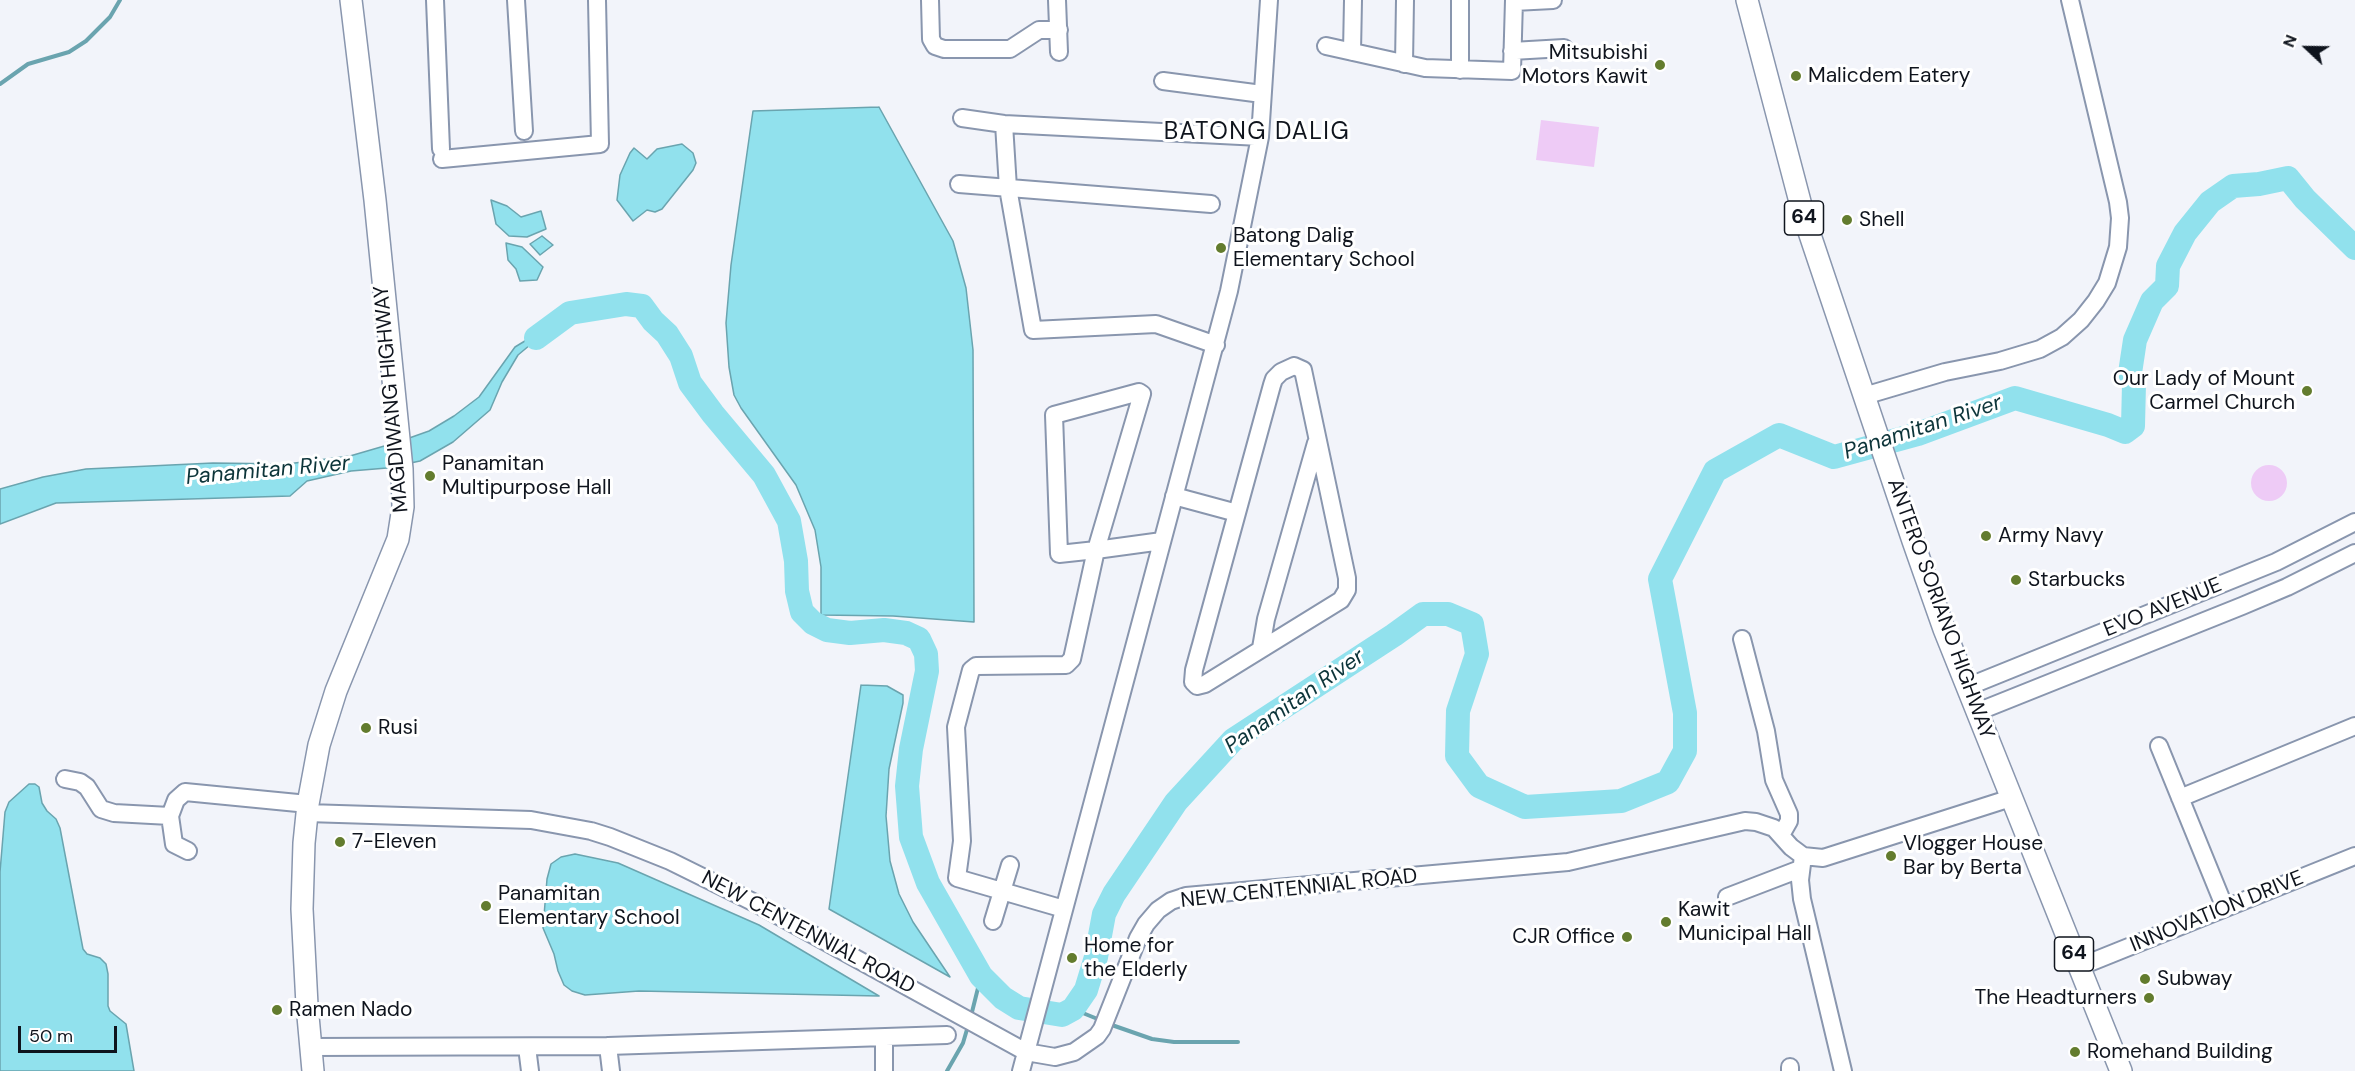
<!DOCTYPE html>
<style>
body{margin:0}
#map{position:relative;width:2355px;height:1071px;overflow:hidden;background:#f2f4fa;font-family:"DM Sans",sans-serif}
canvas{display:block}
.north{position:absolute;left:2277px;top:18px;width:60px;height:60px;-webkit-text-stroke:4px #fff;paint-order:stroke;rotate:292deg;font-size:16px;font-weight:700;line-height:24px;text-align:center;color:#0f141d}
.north::after{content:'';display:block;margin:auto;width:21px;height:27px;background:#0f141d;clip-path:polygon(50% 0,100% 100%,50% 72%,0 100%)}
.scale{position:absolute;left:18px;top:1026px;width:99px;height:27px;box-sizing:border-box;border:3px solid #0f141d;border-top:0;padding-left:8px;font-size:18px;line-height:21px;white-space:nowrap;color:#0f141d;-webkit-text-stroke:4px #fff;paint-order:stroke}
</style>
<div id="map">
<canvas width="2355" height="1071"></canvas>
<div class="north">N</div>
<div class="scale">50 m</div>
</div>
<script>
const c = document.querySelector('canvas').getContext('2d');
c.lineJoin = 'round';
function paint(path, color) {
  c.fillStyle = color;
  c.fill(path, 'evenodd');
}
function poly(rows) {
  const path = new Path2D();
  for (const r of rows) {
    if (r.length === 3) {
      path.moveTo(r[0] + r[2], r[1]);
      path.arc(r[0], r[1], r[2], 0, 2 * Math.PI);
      continue;
    }
    path.moveTo(r[0], r[1]);
    for (let i = 2; i < r.length; i += 2) path.lineTo(r[i], r[i + 1]);
  }
  return path;
}
function stroke(path, color, width, dash) {
  c.strokeStyle = color;
  c.lineWidth = width;
  c.lineCap = dash ? 'butt' : 'round';
  c.setLineDash(dash || []);
  c.stroke(path);
}
function write(font, color, halo, rows, align = 'center') {
  c.font = font + ' "DM Sans",sans-serif';
  c.lineWidth = 6;
  c.setLineDash([]);
  c.textBaseline = 'middle';
  c.strokeStyle = halo;
  c.fillStyle = color;
  for (const [text, x, y, turn = 0] of rows) {
    c.save();
    c.translate(x, y);
    c.rotate((+turn || 0) * Math.PI / 180);
    c.textAlign = isNaN(turn) ? turn : align;
    if (halo) c.strokeText(text, 0, 0);
    c.fillText(text, 0, 0);
    c.restore();
  }
}
const green = poly([
 [1541,120,1599,127,1594,167,1536,160],
 [2269,483,18]
]);
const water = poly([
 [879,107,953,241,966,288,973,350,974,622,893,616,821,615,821,567,815,530,796,485,741,408,734,395,729,367,726,323,731,265,753,111,879,107],
 [682,144,693,153,696,163,693,170,662,209,655,212,647,210,633,221,617,200,620,175,630,153,634,148,647,159,657,149,682,144],
 [491,200,507,206,521,217,541,211,546,229,527,237,509,236,496,224,491,200],
 [542,236,553,245,540,255,530,244,542,236],
 [506,243,522,247,543,267,537,280,520,281,516,269,508,260,506,243],
 [561,319,518,355,502,382,490,410,453,442,420,461,387,468,351,471,307,481,290,496,56,503,0,524,0,489,43,477,86,469,213,463,287,464,350,456,398,442,429,431,454,416,479,397,515,347,561,319],
 [861,685,887,686,903,695,903,703,889,769,886,816,890,861,899,894,913,922,950,977,829,909,861,685],
 [29,784,35,784,39,787,42,803,47,811,56,819,60,828,83,949,87,954,100,958,106,964,108,974,108,1006,110,1011,126,1024,134,1071,0,1071,0,872,5,812,9,802,29,784],
 [575,854,618,863,759,925,879,996,639,991,585,995,572,991,564,985,558,971,554,954,543,928,547,879,551,864,561,857,575,854]
]);
const stream = poly([
 [0,84,28,64,69,52,86,41,110,17,120,0],
 [1073,1009,1100,1020],
 [971,1016,981,976],
 [1109,1024,1152,1039,1174,1042,1238,1042],
 [947,1071,963,1043,968,1026]
]);
const river = poly([
 [536,338,570,313,626,304,642,306,653,321,667,334,681,356,690,383,713,414,764,475,789,521,796,561,797,591,802,612,813,623,827,630,850,633,884,630,906,633,919,639,926,654,927,671,911,749,907,786,911,837,928,883,981,976,1003,998,1019,1008,1062,1015,1073,1009,1086,990,1096,957,1104,914,1114,894,1176,802,1233,740,1394,635,1423,614,1448,614,1472,624,1477,654,1458,711,1457,756,1479,786,1525,807,1621,801,1668,782,1685,751,1685,713,1660,579,1715,471,1779,435,1834,457,1918,434,2015,398,2108,425,2125,432,2133,426,2134,384,2130,373,2135,340,2152,301,2167,286,2168,266,2185,233,2210,202,2233,186,2259,184,2288,178,2305,199,2355,248]
]);
const minor = poly([
 [435,0,441,149],
 [516,0,524,131],
 [930,0,931,39,935,46,944,49,1010,49,1039,30,1059,30],
 [1057,0,1059,52],
 [1460,0,1460,70],
 [1514,2,1553,0],
 [1326,46,1425,68,1512,71,1514,0],
 [1512,51,1564,48],
 [1352,52,1353,0],
 [1404,64,1405,0],
 [1163,81,1262,94],
 [962,118,1004,124,1260,137],
 [1004,124,1008,188,1033,330,1156,324,1216,345],
 [442,159,600,144,597,0],
 [959,184,1211,204],
 [1294,366,1303,370,1347,578,1347,590,1341,600,1205,684,1197,686,1193,682,1194,670,1272,385,1274,379,1281,372,1294,366],
 [1864,396,1945,372,2000,361,2040,349,2062,337,2081,320,2096,301,2107,283,2118,247,2120,218,2118,202,2070,0],
 [1174,496,1237,513],
 [1742,639,1766,731,1774,780,1789,814,1789,821,1781,835],
 [1261,648,1266,619,1316,443],
 [1967,687,2276,562,2355,522],
 [1977,712,2242,606,2287,587,2355,553],
 [2159,746,2225,908],
 [65,779,80,782,87,787,101,809,114,813,170,816],
 [2180,798,2355,726],
 [307,813,531,820,591,831,610,837,670,861,757,904,1026,1052,1055,1057,1074,1052,1097,1036,1102,1029,1138,938,1146,924,1158,910,1171,901,1186,896,1568,862,1745,821,1756,822,1774,828,1791,847,1803,856,1823,858,2011,798],
 [188,851,174,844,170,816,176,800,185,792,308,804],
 [1803,856,1800,880,1802,899,1843,1071],
 [1727,897,1800,869],
 [1064,909,957,878,962,841,956,727,971,670,976,666,1066,665,1072,659,1096,550,1142,394,1139,392,1054,415,1059,554,1096,550,1162,541],
 [993,921,1010,865],
 [2079,967,2355,856],
 [884,1038,884,1071],
 [608,1046,611,1071],
 [310,1047,608,1046,947,1035],
 [527,1047,530,1071],
 [1790,1067,1790,1071],
 [1021,1071,1229,291,1260,137,1269,0]
]);
const major = poly([
 [1747,0,1804,217,1913,541,1944,629,2121,1071],
 [313,1071,307,1005,302,909,304,843,308,804,319,745,336,691,398,539,403,507,402,469,375,200,351,0]
]);
const markers = [
 [1660,65,6,"#637c2e"],
 [1796,76,6,"#637c2e"],
 [1847,220,6,"#637c2e"],
 [1221,248,6,"#637c2e"],
 [2307,391,6,"#637c2e"],
 [430,476,6,"#637c2e"],
 [1986,536,6,"#637c2e"],
 [2016,580,6,"#637c2e"],
 [366,728,6,"#637c2e"],
 [340,842,6,"#637c2e"],
 [1891,856,6,"#637c2e"],
 [486,906,6,"#637c2e"],
 [1666,922,6,"#637c2e"],
 [1627,937,6,"#637c2e"],
 [1072,958,6,"#637c2e"],
 [2145,979,6,"#637c2e"],
 [2149,998,6,"#637c2e"],
 [277,1010,6,"#637c2e"],
 [2075,1052,6,"#637c2e"]
];
const shields = [
 [1804,218,39],
 [2074,954,39]
];
const shieldNames = [
 ["64",1804,218],
 ["64",2074,954]
];
const poiNames = [
 ["Mitsubishi",1648,53,"right"],
 ["Motors Kawit",1648,77,"right"],
 ["Malicdem Eatery",1808,76],
 ["Shell",1859,220],
 ["Batong Dalig",1233,236],
 ["Elementary School",1233,260],
 ["Our Lady of Mount",2295,379,"right"],
 ["Carmel Church",2295,403,"right"],
 ["Panamitan",442,464],
 ["Multipurpose Hall",442,488],
 ["Army Navy",1998,536],
 ["Starbucks",2028,580],
 ["Rusi",378,728],
 ["7-Eleven",352,842],
 ["Vlogger House",1903,844],
 ["Bar by Berta",1903,868],
 ["Panamitan",498,894],
 ["Elementary School",498,918],
 ["Kawit",1678,910],
 ["Municipal Hall",1678,934],
 ["CJR Office",1615,937,"right"],
 ["Home for",1084,946],
 ["the Elderly",1084,970],
 ["Subway",2157,979],
 ["The Headturners",2137,998,"right"],
 ["Ramen Nado",289,1010],
 ["Romehand Building",2087,1052]
];
const streetNames = [
 ["MAGDIWANG HIGHWAY",392,399,-95],
 ["EVO AVENUE",2163,608,-22],
 ["ANTERO SORIANO HIGHWAY",1940,609,70],
 ["NEW CENTENNIAL ROAD",1299,889,-6],
 ["INNOVATION DRIVE",2217,912,-22],
 ["NEW CENTENNIAL ROAD",808,933,28]
];
const waterNames = [
 ["Panamitan River",1923,428,-18],
 ["Panamitan River",268,471,-5],
 ["Panamitan River",1295,702,-35]
];
const quarterNames = [
 ["BATONG DALIG",1257,133]
];
paint(green, '#eecbf6');
paint(water, '#91e1ed');
stroke(water, '#6aa4af', 1.5);
stroke(stream, '#6aa4af', 4);
stroke(river, '#91e1ed', 24);
stroke(minor, '#8996ae', 20);
stroke(major, '#8996ae', 24);
stroke(minor, '#fff', 16);
stroke(major, '#fff', 21);
for (const [x, y, r, color] of markers) {
  const dot = new Path2D();
  dot.arc(x, y, r, 0, 2 * Math.PI);
  c.fillStyle = color;
  c.fill(dot);
  stroke(dot, '#fff', 2);
}
for (const [x, y, w] of shields) {
  const box = new Path2D();
  box.roundRect(x - w / 2, y - 17, w, 34, 4.5);
  c.fillStyle = '#fff';
  c.fill(box);
  stroke(box, '#0f141d', 1.5);
}
write('bold 20px', '#0f141d', null, shieldNames);
write('21px', '#0f141d', '#fff', poiNames, 'left');
write('21px', '#0f141d', '#fff', streetNames);
write('italic 22px', '#0c3439', '#fff', waterNames);
c.letterSpacing = '1.5px';
write('24px', '#0f141d', '#fff', quarterNames);
c.letterSpacing = '0px';
</script>
